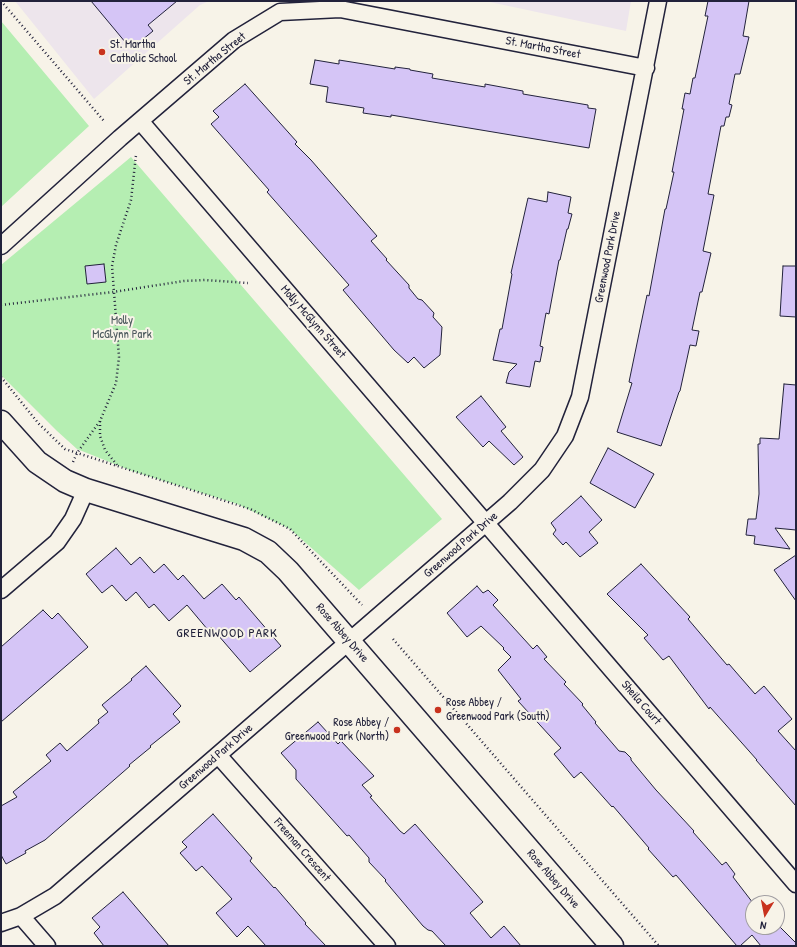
<!DOCTYPE html>
<style>
body{margin:0}
#map{position:relative;width:797px;height:947px;overflow:hidden;background:#f7f3e8;font-family:"Patrick Hand",sans-serif}
canvas{display:block}
.frame{position:absolute;inset:0;border:2px solid #22223b;pointer-events:none}
.north{position:absolute;left:745px;top:895px;width:40px;height:40px;box-sizing:border-box;background:#f7f3e8;border:1px solid #a29fa3;border-radius:50%;rotate:190deg;font-size:11px;font-weight:700;line-height:16px;text-align:center;color:#22223b}
.north::after{content:'';display:block;margin:auto;width:14px;height:18px;background:#c8321e;clip-path:polygon(50% 0,100% 100%,50% 72%,0 100%)}
</style>
<div id="map">
<canvas width="797" height="947"></canvas>
<div class="frame"></div>
<div class="north">N</div>
</div>
<script>
const c = document.querySelector('canvas').getContext('2d');
c.lineJoin = 'round';
function paint(path, color) {
  c.fillStyle = color;
  c.fill(path, 'evenodd');
}
function poly(rows) {
  const path = new Path2D();
  for (const r of rows) {
    path.moveTo(r[0], r[1]);
    for (let i = 2; i < r.length; i += 2) path.lineTo(r[i], r[i + 1]);
  }
  return path;
}
function stroke(path, color, width, dash) {
  c.strokeStyle = color;
  c.lineWidth = width;
  c.lineCap = dash ? 'butt' : 'round';
  c.setLineDash(dash || []);
  c.stroke(path);
}
function write(font, color, halo, rows, align = 'center') {
  c.font = font + ' "Patrick Hand",sans-serif';
  c.lineWidth = 4;
  c.setLineDash([]);
  c.textBaseline = 'middle';
  c.strokeStyle = halo;
  c.fillStyle = color;
  for (const [text, x, y, turn = 0] of rows) {
    c.save();
    c.translate(x, y);
    c.rotate((+turn || 0) * Math.PI / 180);
    c.textAlign = isNaN(turn) ? turn : align;
    if (halo) c.strokeText(text, 0, 0);
    c.fillText(text, 0, 0);
    c.restore();
  }
}
const built = poly([
 [15,1,209,1,200,5,94,99],
 [485,1,631,1,626,31]
]);
const green = poly([
 [1,21,89,126,1,207],
 [131,157,442,519,359,590,290,529,237,504,132,471,77,449,57,431,1,375,1,265]
]);
const building = poly([
 [91,1,177,1,148,25,153,31,131,49,91,1],
 [708,1,749,1,743,36,749,37,740,74,735,74,729,104,732,105,729,117,726,117,724,126,721,126,708,194,714,195,703,251,711,253,702,292,700,292,692,330,699,331,696,346,690,345,680,391,679,392,661,446,617,432,632,383,629,382,647,295,649,296,665,209,666,209,674,172,672,172,684,109,682,109,685,93,690,94,693,78,695,78,708,16,705,16,708,1],
 [315,60,339,64,339,60,395,69,395,67,410,69,410,70,433,74,432,78,485,87,485,84,523,91,523,94,588,105,588,108,596,109,589,148,391,115,391,117,363,113,364,108,326,102,328,87,310,84,315,60],
 [245,84,297,142,295,144,311,160,377,236,371,241,387,259,386,260,409,285,409,288,418,299,422,300,434,313,433,317,442,327,440,355,424,368,414,357,408,363,394,350,343,290,349,285,267,192,269,190,211,124,219,117,213,111,245,84],
 [548,192,571,197,568,213,572,214,568,229,567,229,560,260,559,260,549,314,546,313,540,346,543,347,540,362,535,361,530,387,506,383,509,372,517,364,493,360,500,329,502,329,512,274,511,273,528,198,547,202,548,192],
 [104,264,106,282,87,284,85,266,104,264],
 [783,266,796,266,796,317,780,316,783,266],
 [784,384,796,385,796,530,775,528,790,549,754,544,755,536,746,535,748,519,756,519,759,494,758,444,760,444,760,438,779,439,784,384],
 [481,396,506,427,501,431,523,457,514,465,489,441,483,447,456,417,481,396],
 [608,448,654,474,635,508,590,483,608,448],
 [581,496,602,520,589,532,598,543,580,557,566,542,563,545,553,534,556,530,551,523,581,496],
 [116,548,131,565,140,557,154,573,164,564,178,580,183,575,204,599,222,584,236,600,239,597,281,646,250,672,211,627,208,630,187,605,169,621,154,604,149,608,136,592,126,601,112,585,102,593,86,574,116,548],
 [796,555,796,601,774,570,796,555],
 [641,564,690,617,688,619,727,665,729,664,735,671,755,694,764,686,792,719,778,731,796,751,796,806,756,760,757,760,710,707,709,709,669,656,663,660,644,638,648,635,607,594,641,564],
 [477,586,483,593,488,590,498,600,493,605,533,649,537,645,547,657,544,659,566,682,564,684,583,704,582,705,596,722,595,723,619,751,625,752,631,758,631,760,656,790,694,831,693,832,722,865,726,862,735,874,733,877,753,903,757,900,760,903,753,903,753,927,777,927,777,924,796,943,796,946,761,946,752,935,740,946,737,946,676,875,673,877,648,849,649,848,613,806,612,807,581,772,574,778,554,754,561,748,518,701,521,699,498,670,511,657,503,649,504,648,481,626,467,637,447,613,477,586],
 [43,610,52,619,58,613,88,647,1,722,1,647,43,610],
 [146,666,181,706,173,714,180,722,150,746,151,747,129,765,130,766,45,840,25,851,26,853,6,864,1,855,1,806,17,797,13,792,51,761,46,755,60,743,67,751,99,723,98,720,108,712,102,705,132,680,131,679,146,666],
 [318,722,338,744,341,741,374,776,362,785,372,796,370,797,400,831,404,834,415,824,483,902,470,913,491,938,504,926,521,946,446,946,432,931,428,930,423,926,385,881,386,880,369,862,369,858,349,835,347,836,296,779,296,770,281,753,318,722],
 [213,814,252,858,250,861,274,888,275,887,306,923,305,924,326,946,266,946,248,926,237,937,216,913,232,899,202,866,196,871,180,853,187,847,182,842,213,814],
 [123,892,169,946,104,946,94,933,100,927,92,918,123,892]
]);
const path = poly([
 [1,1,104,121],
 [1,305,113,292,184,281,205,280,248,283],
 [1,377,39,424,65,449,250,509,290,529,362,605],
 [100,421,100,436,105,450,117,465],
 [73,462,77,453,100,421,116,383,119,357,112,266,116,245,131,200,136,155],
 [393,639,659,946]
]);
const street = poly([
 [141,122,796,884],
 [1,246,120,138,234,40,280,12,340,9,646,68],
 [1,590,57,542,73,519,86,490],
 [218,755,387,946],
 [21,916,47,946],
 [1,923,21,916,55,896,510,502,542,470,565,436,580,397,658,1]
]);
const secondary = poly([
 [1,422,37,462,65,481,86,490,244,539,268,552,288,571,612,946]
]);
const markers = [
 [102,52,4,"#c8321e"],
 [438,710,4,"#c8321e"],
 [397,730,4,"#c8321e"]
];
const poiNames = [
 ["St. Martha",110,45],
 ["Catholic School",110,59],
 ["Rose Abbey /",446,703],
 ["Greenwood Park (South)",446,717],
 ["Rose Abbey /",389,723,"right"],
 ["Greenwood Park (North)",389,737,"right"]
];
const streetNames = [
 ["St. Martha Street",543,48,11],
 ["St. Martha Street",215,59,-39],
 ["Greenwood Park Drive",608,257,-79],
 ["Molly McGlynn Street",313,322,49],
 ["Greenwood Park Drive",461,545,-41],
 ["Rose Abbey Drive",342,633,49],
 ["Sheila Court",641,703,49],
 ["Greenwood Park Drive",216,757,-41],
 ["Freeman Crescent",302,850,49],
 ["Rose Abbey Drive",553,879,49]
];
const parkNames = [
 ["Molly",122,321],
 ["McGlynn Park",122,335]
];
const neighbourhoodNames = [
 ["GREENWOOD PARK",227,634]
];
paint(built, '#ede5ec');
paint(green, '#b5eeb2');
paint(building, '#d5c5f6');
stroke(building, '#22223b', 1);
stroke(street, '#22223b', 19);
stroke(secondary, '#22223b', 25);
stroke(path, '#22223b', 2.5, [1, 3]);
stroke(street, '#f7f3e8', 16);
stroke(secondary, '#f7f3e8', 22);
for (const [x, y, r, color] of markers) {
  const dot = new Path2D();
  dot.arc(x, y, r, 0, 2 * Math.PI);
  c.fillStyle = color;
  c.fill(dot);
  stroke(dot, '#f7f3e8', 1.5);
}
write('12px', '#22223b', '#f7f3e8', poiNames, 'left');
write('12px', '#22223b', '#f7f3e8', streetNames);
write('12px', '#475559', '#f7f3e8', parkNames);
c.letterSpacing = '1px';
write('13px', '#22223b', '#f7f3e8', neighbourhoodNames);
c.letterSpacing = '0px';
</script>
